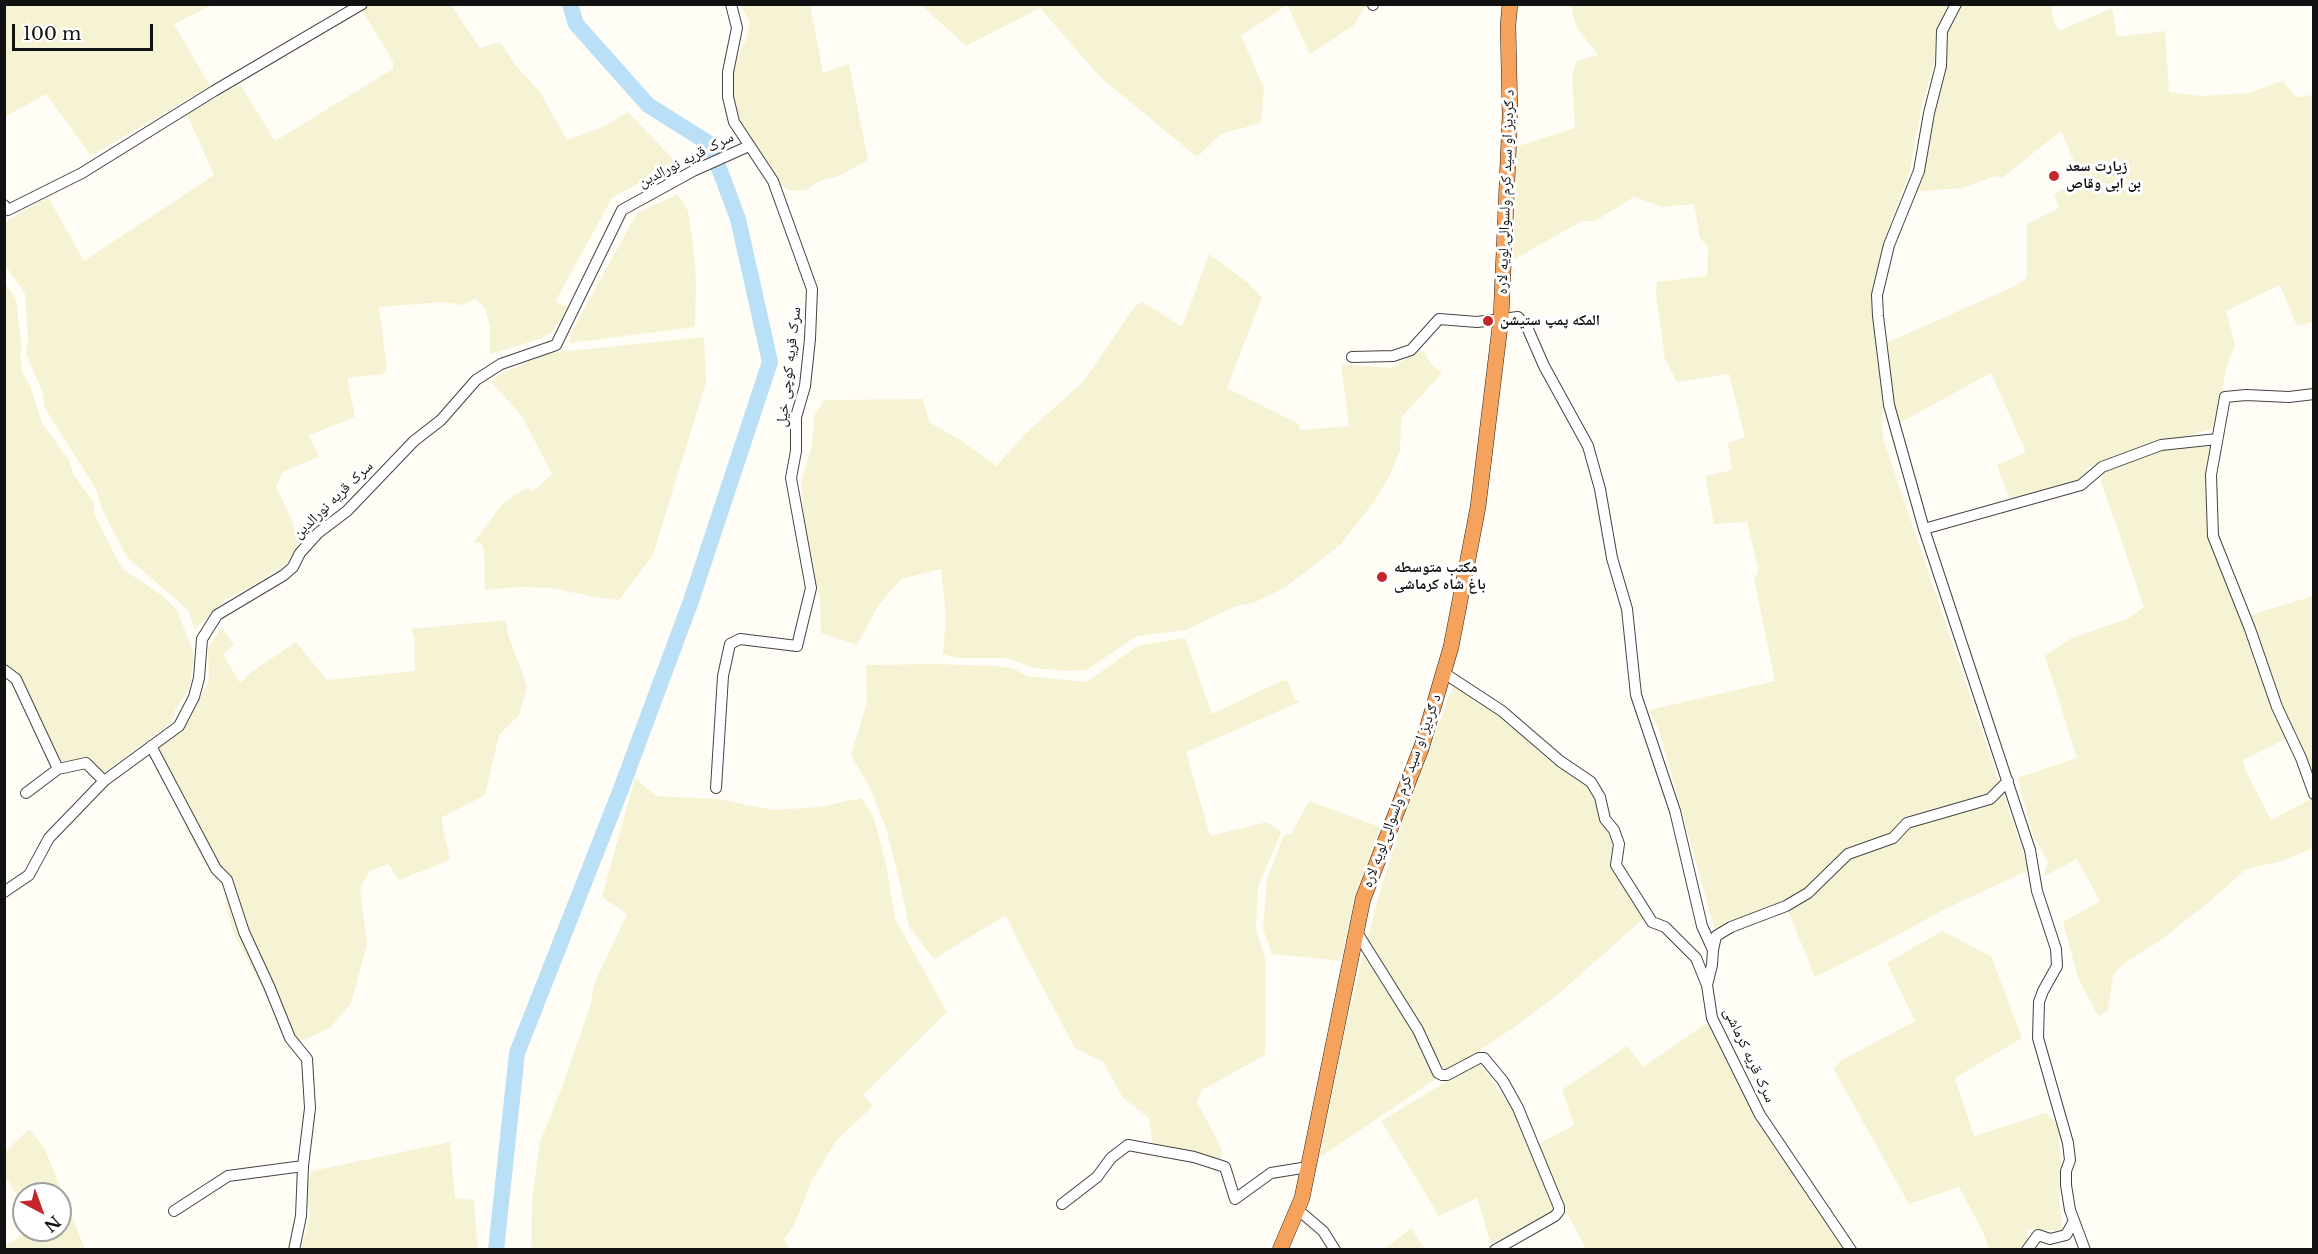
<!DOCTYPE html>
<meta charset="utf-8">
<style>
body{margin:0}
#map{position:relative;width:2318px;height:1254px;overflow:hidden;background:#fffdf5;font-family:"Libre Baskerville",serif}
canvas{display:block}
.frame{position:absolute;inset:0;border:6px solid #111;pointer-events:none}
.north{position:absolute;left:12px;top:1182px;width:60px;height:60px;box-sizing:border-box;background:#fff;border:2px solid #a0a0a0;border-radius:50%;rotate:139deg;font-size:16px;font-weight:700;line-height:24px;text-align:center;color:#111}
.north::after{content:'';display:block;margin:auto;width:21px;height:27px;background:#c4262e;clip-path:polygon(50% 0,100% 100%,50% 72%,0 100%)}
.scale{position:absolute;left:12px;top:24px;width:141px;height:27px;box-sizing:border-box;border:3px solid #111;border-top:0;padding-left:8px;font-size:18px;line-height:21px;white-space:nowrap;color:#111;-webkit-text-stroke:4px #fff;paint-order:stroke}
</style>
<div id="map">
<canvas width="2318" height="1254"></canvas>
<div class="frame"></div>
<div class="north">N</div>
<div class="scale">100 m</div>
</div>
<script>
const c = document.querySelector('canvas').getContext('2d');
c.lineJoin = 'round';
function paint(path, color) {
  c.fillStyle = color;
  c.fill(path, 'evenodd');
}
function poly(rows) {
  const path = new Path2D();
  for (const r of rows) {
    path.moveTo(r[0], r[1]);
    for (let i = 2; i < r.length; i += 2) path.lineTo(r[i], r[i + 1]);
  }
  return path;
}
function stroke(path, color, width, dash) {
  c.strokeStyle = color;
  c.lineWidth = width;
  c.lineCap = dash ? 'butt' : 'round';
  c.setLineDash(dash || []);
  c.stroke(path);
}
function write(font, color, halo, rows, align = 'center') {
  c.font = font + ' "Libre Baskerville","Noto Naskh Arabic",serif';
  c.lineWidth = 6;
  c.setLineDash([]);
  c.textBaseline = 'middle';
  c.strokeStyle = halo;
  c.fillStyle = color;
  for (const [text, x, y, turn = 0] of rows) {
    c.save();
    c.translate(x, y);
    c.rotate((+turn || 0) * Math.PI / 180);
    c.textAlign = isNaN(turn) ? turn : align;
    if (halo) c.strokeText(text, 0, 0);
    c.fillText(text, 0, 0);
    c.restore();
  }
}
const farmland = poly([
 [5,4,212,5,174,24,210,86,91,156,46,94,5,117],
 [372,5,451,5,480,48,500,42,516,66,540,92,567,140,603,127,628,112,676,162,612,198,555,302,569,308,552,332,540,339,490,354,490,327,485,308,475,299,463,305,443,302,379,307,387,369,382,374,347,378,355,417,309,435,319,457,283,472,276,486,293,523,298,543,293,555,288,562,252,586,225,600,195,629,188,610,127,557,103,512,96,489,44,407,43,393,26,354,28,340,25,293,5,265,5,222,48,197,84,261,214,175,187,114,240,84,275,141,393,69,393,61,362,10],
 [740,5,810,5,823,73,849,64,868,160,839,176,821,180,806,190,791,191,778,184,738,128,730,99,733,64,746,40,750,22],
 [921,5,1366,5,1353,26,1310,54,1287,5,1241,36,1264,88,1261,123,1221,134,1197,157,1099,76,1040,8,966,46],
 [1571,5,1952,5,1936,35,1934,64,1922,104,1910,170,1883,244,1877,281,1873,317,1881,346,1883,438,2029,870,1945,909,1883,943,1815,977,1788,911,1781,909,1741,926,1718,941,1659,730,1649,710,1775,681,1754,579,1759,572,1747,522,1714,524,1705,476,1732,470,1728,443,1745,437,1729,374,1677,382,1665,359,1656,295,1657,282,1707,276,1708,245,1700,239,1694,204,1663,207,1634,197,1595,221,1582,221,1513,260,1518,146,1575,128,1572,77,1576,61,1598,55,1576,27],
 [1962,5,2051,5,2053,19,2059,31,2112,8,2117,37,2165,31,2169,92,2201,96,2248,93,2283,81,2296,97,2313,95,2313,322,2297,326,2280,285,2226,311,2235,345,2226,369,2215,428,2163,442,2102,462,2088,467,2086,480,2011,504,1997,465,2026,452,1991,373,1892,427,1888,342,2011,288,2027,278,2027,224,2059,208,2054,194,2082,179,2061,131,2002,178,1996,176,1962,188,1913,192,1949,30],
 [678,194,688,211,693,243,696,280,695,327,569,343,572,331,637,213],
 [1209,254,1248,283,1262,297,1227,388,1299,424,1300,430,1349,426,1341,364,1392,368,1417,351,1424,352,1432,365,1442,373,1401,418,1400,451,1390,475,1374,502,1340,545,1286,587,1253,603,1236,606,1186,630,1137,636,1086,670,1069,671,1034,668,1007,658,957,658,943,654,946,616,941,569,901,579,878,606,857,645,821,633,820,597,806,547,801,482,812,445,814,416,824,400,923,399,929,422,962,441,996,466,1027,432,1084,381,1135,306,1143,302,1182,327],
 [4,282,16,299,22,349,20,353,22,372,30,385,42,423,69,460,73,474,94,503,94,514,120,565,123,569,164,597,177,610,192,649,194,658,189,689,175,710,174,716,169,724,97,778,86,764,56,770,17,686,5,672],
 [704,337,706,382,653,555,619,600,595,597,551,588,521,587,485,590,484,549,481,543,474,542,502,504,516,494,528,488,532,491,536,489,552,474,522,416,491,382,498,375,548,353],
 [2216,437,2216,532,2224,579,2230,579,2292,736,2243,760,2245,769,2271,820,2313,798,2313,848,2283,861,2246,869,2208,903,2158,942,2125,963,2113,975,2108,1011,2098,1016,2078,978,2063,922,2100,901,2077,859,2043,877,2048,861,2033,836,2017,778,2077,758,2045,656,2072,638,2129,618,2144,607,2101,481,2104,471,2163,447],
 [2313,596,2313,773,2298,736,2280,705,2251,615],
 [506,620,508,635,527,686,519,715,499,735,485,795,441,818,450,860,399,880,388,864,370,871,360,888,367,945,351,1003,330,1028,292,1045,234,934,226,908,224,880,206,865,186,828,155,750,182,731,189,720,209,681,208,648,222,627,234,644,223,654,240,683,251,672,296,642,327,680,415,671,415,640,411,629],
 [1185,638,1212,714,1283,680,1288,681,1295,700,1299,700,1297,703,1186,752,1210,836,1267,822,1281,832,1258,887,1256,929,1265,958,1265,1055,1202,1090,1197,1102,1222,1149,1220,1164,1154,1150,1149,1118,1123,1098,1103,1062,1075,1048,1018,941,1006,915,934,959,909,927,901,887,886,828,870,788,851,755,867,702,866,665,934,664,997,666,1014,669,1027,676,1087,682,1139,645],
 [1453,686,1497,713,1551,762,1587,784,1615,842,1610,858,1611,868,1644,918,1562,991,1516,1026,1446,1072,1366,944,1380,891,1406,811],
 [635,778,656,796,718,799,773,810,820,807,861,798,873,815,887,868,895,919,947,1012,863,1095,873,1106,836,1141,812,1180,794,1226,784,1239,790,1249,531,1249,532,1199,540,1142,563,1085,590,1006,595,982,627,914,602,897],
 [1309,801,1380,827,1354,901,1341,961,1272,954,1263,929,1267,879,1284,835,1291,834],
 [1942,931,1991,956,2022,1038,1955,1078,1974,1136,2046,1113,2058,1126,2061,1161,2059,1200,2063,1231,2028,1229,2028,1249,1989,1249,1983,1232,1959,1187,1909,1204,1833,1068,1842,1060,1915,1021,1887,963],
 [1363,955,1413,1031,1436,1079,1323,1155,1320,1154,1344,1035],
 [1705,1024,1712,1025,1844,1247,1842,1250,1586,1249,1558,1196,1537,1145,1574,1125,1562,1090,1627,1046,1643,1067],
 [1479,1062,1518,1118,1557,1210,1491,1244,1477,1198,1439,1216,1381,1121],
 [29,1129,45,1149,85,1249,5,1249,5,1246,29,1230,60,1230,60,1194,24,1194,24,1206,5,1176,5,1152],
 [450,1142,455,1198,474,1200,478,1249,301,1250,310,1215,305,1189,312,1171],
 [1411,1228,1425,1249,1385,1249]
]);
const river = poly([
 [496,1250,517,1053,621,789,691,601,770,362,738,219,710,144,648,105,576,24,570,4]
]);
const minor = poly([
 [1956,4,1942,31,1941,66,1929,113,1919,171,1889,245,1877,295,1878,316,1889,405,1924,529,2030,850,2037,891,2056,949,2057,966,2043,991,2039,1002,2038,1038,2068,1143,2070,1160,2066,1171,2066,1185,2070,1210,2085,1250],
 [1373,5,1373,4],
 [4,205,8,210,82,173,214,91,362,4],
 [1352,357,1393,356,1411,350,1439,319,1477,322,1518,317,1527,327,1544,366,1588,446,1600,489,1612,558,1627,609,1636,695,1675,811,1702,926,1713,950,1712,965,1707,985],
 [2314,394,2289,397,2246,395,2225,397,2211,475,2213,536,2250,629,2277,707,2301,758,2314,794],
 [1924,529,2081,485,2102,467,2161,445,2217,439],
 [4,670,16,679,58,769],
 [1444,673,1502,711,1560,761,1591,782,1600,797,1605,819,1614,830,1619,844,1616,865,1652,922,1665,927,1696,958,1707,985,1712,1018,1760,1115,1851,1250],
 [151,746,216,869,227,880,244,932,269,986,290,1038,307,1059,310,1108,303,1166,301,1216,294,1250],
 [716,788,723,676,730,644,740,639,797,646,811,588,791,478,796,451,796,417,805,386,810,339,812,289,773,181,734,122,728,97,728,72,737,28,731,4],
 [26,793,58,769,86,763,104,781],
 [4,892,29,875,49,838,104,781,179,726,194,697,199,678,202,639,217,615,284,575,293,567,300,553,318,533,347,511,414,441,441,420,476,380,501,364,556,345,622,210,693,171,749,146],
 [1356,931,1418,1030,1438,1073,1442,1075,1447,1075,1479,1058,1484,1058,1503,1081,1518,1108,1559,1207,1559,1211,1555,1216,1495,1250],
 [1713,950,1716,936,1731,927,1786,906,1808,893,1848,854,1893,838,1907,823,1990,799,2008,781],
 [1062,1204,1097,1177,1111,1158,1128,1145,1194,1157,1225,1167,1235,1199,1271,1173,1308,1167],
 [1297,1209,1323,1231,1335,1250],
 [174,1211,228,1176,303,1166],
 [2027,1250,2038,1235,2050,1239,2066,1235,2074,1221]
]);
const highway = poly([
 [1280,1250,1302,1198,1363,899,1422,746,1451,647,1478,507,1501,318,1510,115,1508,25,1510,4]
]);
const markers = [
 [2054,176,6,"#c4262e"],
 [1488,321,6,"#c4262e"],
 [1382,577,6,"#c4262e"]
];
const streetNames = [
 ["سرک قریه نورالدین",686,160,-27],
 ["د ګردیز او سید کرم ولسوالۍ لویه لاره",1506,192,-88],
 ["سرک قریه کوچی خیل",789,367,-83],
 ["سرک قریه نورالدین",333,500,-44],
 ["د ګردیز او سید کرم ولسوالۍ لویه لاره",1402,791,-70],
 ["سرک قریه کرماشی",1749,1055,65]
];
const poiNames = [
 ["زیارت سعد",2066,167],
 ["بن ابی وقاص",2066,184],
 ["المکه پمپ ستیشن",1500,321],
 ["مکتب متوسطه",1394,568],
 ["باغ شاه کرماشی",1394,585]
];
paint(farmland, '#f6f3d4');
stroke(river, '#b9e0f7', 16);
stroke(minor, '#444', 12);
stroke(highway, '#222', 16);
stroke(minor, '#fff', 10);
stroke(highway, '#f5a25d', 15);
for (const [x, y, r, color] of markers) {
  const dot = new Path2D();
  dot.arc(x, y, r, 0, 2 * Math.PI);
  c.fillStyle = color;
  c.fill(dot);
  stroke(dot, '#fff', 2);
}
write('15px', '#111', '#fff', streetNames);
write('bold 15px', '#111', '#fff', poiNames, 'left');
</script>
